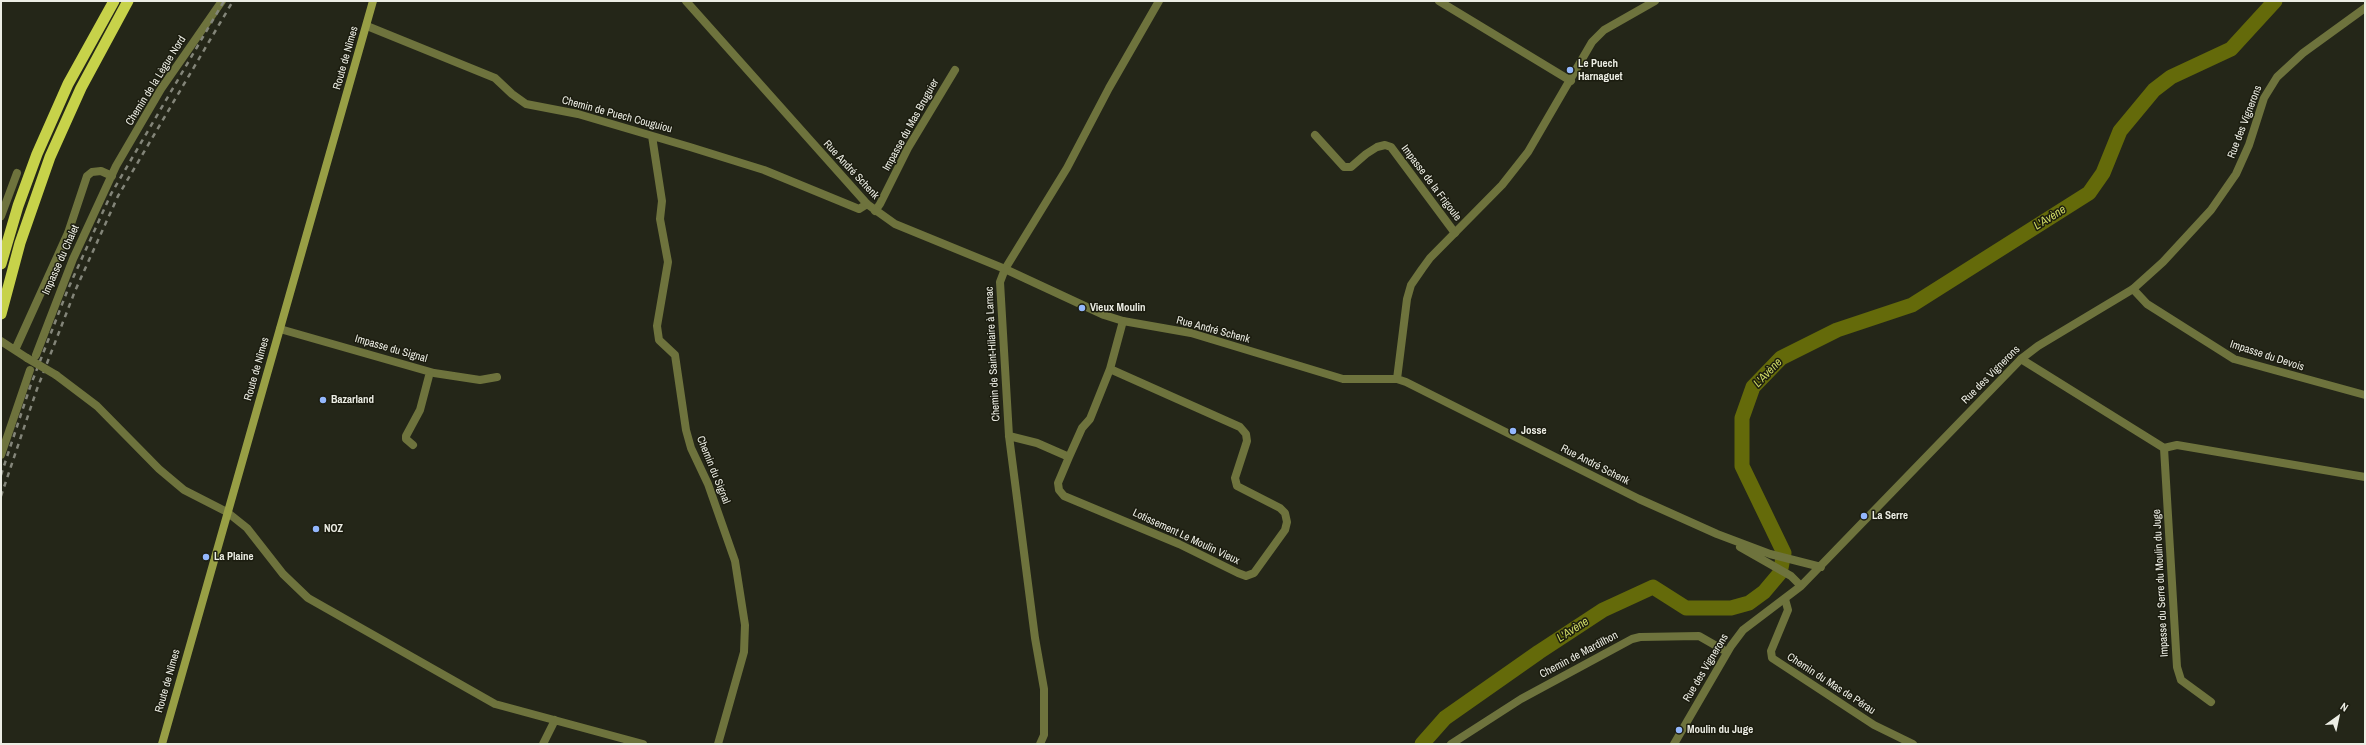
<!DOCTYPE html>
<meta charset="utf-8">
<style>
body{margin:0}
#map{position:relative;width:2366px;height:745px;overflow:hidden;background:#242618;font-family:"Archivo Narrow",sans-serif}
canvas{display:block}
.frame{position:absolute;inset:0;border:2px solid #ecede4;pointer-events:none}
.north{position:absolute;left:2318px;top:697px;width:40px;height:40px;-webkit-text-stroke:3px #1b1c0f;paint-order:stroke;rotate:33deg;font-size:11px;font-weight:700;line-height:16px;text-align:center;color:#ecede4}
.north::after{content:'';display:block;margin:auto;width:14px;height:18px;background:#ecede4;clip-path:polygon(50% 0,100% 100%,50% 72%,0 100%)}
</style>
<div id="map">
<canvas width="2366" height="745"></canvas>
<div class="frame"></div>
<div class="north">N</div>
</div>
<script>
const c = document.querySelector('canvas').getContext('2d');
c.lineJoin = 'round';
function poly(rows) {
  const path = new Path2D();
  for (const r of rows) {
    path.moveTo(r[0], r[1]);
    for (let i = 2; i < r.length; i += 2) path.lineTo(r[i], r[i + 1]);
  }
  return path;
}
function stroke(path, color, width, dash) {
  c.strokeStyle = color;
  c.lineWidth = width;
  c.lineCap = dash ? 'butt' : 'round';
  c.setLineDash(dash || []);
  c.stroke(path);
}
function write(font, color, halo, rows, align = 'center') {
  c.font = font + ' "Archivo Narrow",sans-serif';
  c.lineWidth = 3;
  c.setLineDash([]);
  c.textBaseline = 'middle';
  c.strokeStyle = halo;
  c.fillStyle = color;
  for (const [text, x, y, turn = 0] of rows) {
    c.save();
    c.translate(x, y);
    c.rotate((+turn || 0) * Math.PI / 180);
    c.textAlign = isNaN(turn) ? turn : align;
    if (halo) c.strokeText(text, 0, 0);
    c.fillText(text, 0, 0);
    c.restore();
  }
}
const river = poly([
 [1422,744,1445,718,1539,652,1603,610,1653,587,1686,608,1731,608,1749,603,1764,592,1780,573,1784,553,1742,466,1742,418,1753,387,1781,358,1837,330,1912,305,2089,193,2103,173,2120,131,2154,90,2171,77,2231,49,2275,1]
]);
const minor = poly([
 [1439,1,1571,81],
 [367,26,495,78,512,94,526,104,578,114,690,147,764,170,859,209,867,204],
 [1315,135,1344,167,1351,167,1366,154,1377,147,1385,145,1391,147,1455,233],
 [652,136,662,201,660,219,668,262,657,326,659,340,675,355,686,430,691,448,708,484,735,561,745,625,744,652,718,744],
 [875,211,880,204,908,148,955,70],
 [1,216,17,173],
 [2133,289,2147,304,2234,359,2365,395],
 [280,329,434,373,480,380,497,377],
 [1,341,27,358],
 [15,350,68,233,87,176,92,172,101,171,112,176],
 [36,355,73,259,116,166,161,89,222,1],
 [2021,359,2164,448,2177,445,2365,477],
 [1110,369,1240,427,1246,434,1247,441,1235,478,1237,486,1280,508,1285,513,1287,522,1285,530,1254,573,1246,576,1238,573,1179,544,1064,496,1059,490,1058,483,1069,457,1082,428,1090,419,1110,369,1123,321],
 [56,375,97,406,159,469,184,490,227,512,247,528,283,574,308,598,495,704,643,744],
 [1009,436,1037,443,1069,457],
 [413,445,406,439,406,436,420,410,430,372],
 [2164,448,2177,667,2181,680,2211,702],
 [1,455,30,370],
 [1785,599,1788,610,1771,651,1772,658,1874,725,1913,744],
 [543,744,555,720],
 [1040,744,1044,735,1044,689,1035,638,1009,436,1000,282,1005,269,1067,168,1109,88,1159,1],
 [1451,744,1521,699,1632,639,1640,637,1699,636,1727,652]
]);
const tertiary = poly([
 [686,1,867,204,895,224,1005,269,1104,315,1123,321,1191,333,1343,379,1397,379,1406,382,1639,499,1717,534,1770,554,1821,567],
 [1397,379,1407,299,1411,285,1422,269,1430,258,1502,185,1528,152,1592,42,1604,30,1655,1],
 [1740,547,1791,576,1801,586],
 [1674,744,1731,646,1743,630,1801,586,2021,359,2038,346,2133,289,2163,262,2211,210,2236,174,2249,145,2264,98,2277,77,2303,53,2365,8]
]);
const secondary = poly([
 [162,744,373,1]
]);
const trunk = poly([
 [1,264,18,206,37,154,68,84,114,1],
 [1,314,20,243,50,157,81,88,128,1]
]);
const rail = poly([
 [1,475,30,387,68,289,111,194,224,1],
 [1,496,37,389,75,291,118,196,233,1]
]);
const minorBridge = poly([
 [27,358,56,375]
]);
const markers = [
 [1570,70,4,"#93b7fd"],
 [1082,308,4,"#93b7fd"],
 [323,400,4,"#93b7fd"],
 [1513,431,4,"#93b7fd"],
 [1864,516,4,"#93b7fd"],
 [316,529,4,"#93b7fd"],
 [206,557,4,"#93b7fd"],
 [1679,730,4,"#93b7fd"]
];
const streetNames = [
 ["Route de Nîmes",346,58,-74],
 ["Chemin de la Lègue Nord",156,81,-58],
 ["Chemin de Puech Couguiou",617,115,15],
 ["Rue des Vignerons",2245,122,-69],
 ["Impasse du Mas Bruguier",911,125,-61],
 ["Rue André Schenk",851,170,47],
 ["Impasse de la Frigoule",1431,183,53],
 ["Impasse du Chalet",61,260,-66],
 ["Rue André Schenk",1213,330,15],
 ["Impasse du Signal",391,349,16],
 ["Chemin de Saint-Hilaire à Larnac",993,354,-93],
 ["Impasse du Devois",2267,356,18],
 ["Route de Nîmes",257,369,-74],
 ["Rue des Vignerons",1991,375,-45],
 ["Rue André Schenk",1595,465,27],
 ["Chemin du Signal",713,470,68],
 ["Lotissement Le Moulin Vieux",1186,537,25],
 ["Impasse du Serre du Moulin du Juge",2161,583,-93],
 ["Chemin de Mardilhon",1579,655,-28],
 ["Rue des Vignerons",1706,668,-59],
 ["Route de Nîmes",168,681,-74],
 ["Chemin du Mas de Pérau",1831,684,33]
];
const poiNames = [
 ["Le Puech",1578,64],
 ["Harnaguet",1578,77],
 ["Vieux Moulin",1090,308],
 ["Bazarland",331,400],
 ["Josse",1521,431],
 ["La Serre",1872,516],
 ["NOZ",324,529],
 ["La Plaine",214,557],
 ["Moulin du Juge",1687,730]
];
const waterNames = [
 ["L'Avène",2050,218,-32],
 ["L'Avène",1768,373,-46],
 ["L'Avène",1573,630,-33]
];
stroke(river, '#646a0a', 15);
stroke(minor, '#6e733d', 8);
stroke(tertiary, '#6e733d', 8);
stroke(secondary, '#989f45', 8);
stroke(trunk, '#c7d24a', 11);
stroke(rail, '#838579', 2.5, [5, 5]);
stroke(minorBridge, '#6e733d', 8);
for (const [x, y, r, color] of markers) {
  const dot = new Path2D();
  dot.arc(x, y, r, 0, 2 * Math.PI);
  c.fillStyle = color;
  c.fill(dot);
  stroke(dot, '#1b1c0f', 1.5);
}
write('11px', '#ecede4', '#1b1c0f', streetNames);
write('bold 11px', '#ecede4', '#1b1c0f', poiNames, 'left');
write('italic 12px', '#cdd764', '#1b1c0f', waterNames);
</script>
